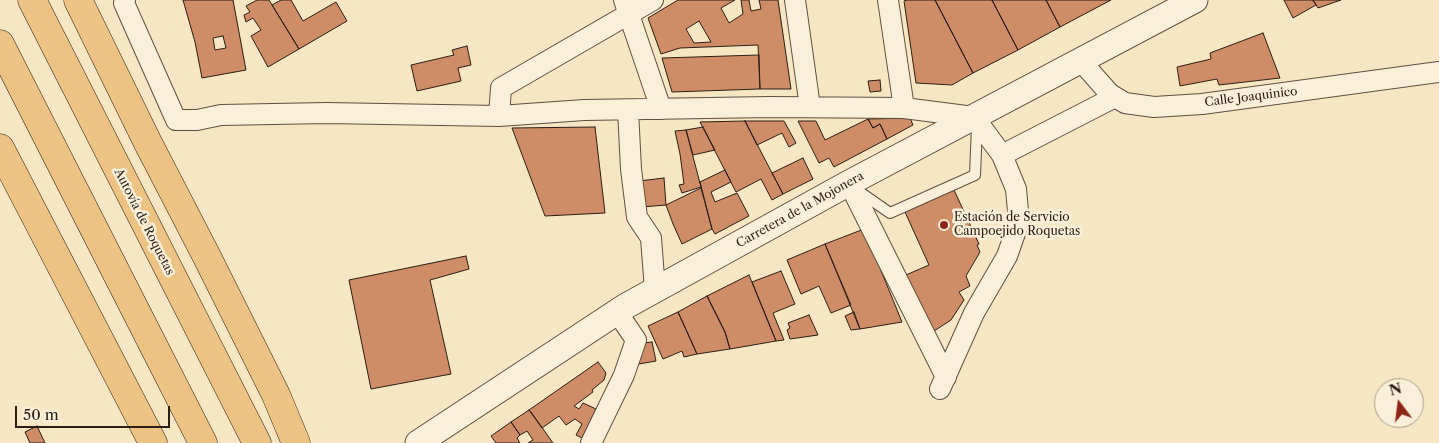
<!DOCTYPE html>
<meta charset="utf-8">
<style>
body{margin:0}
#map{position:relative;width:1439px;height:443px;overflow:hidden;background:#f7e6c3;font-family:"Libre Caslon Text",serif}
canvas{display:block}
.north{position:absolute;left:1374px;top:378px;width:50px;height:50px;box-sizing:border-box;background:#faefd8;border:1px solid #a89b8a;border-radius:50%;rotate:345deg;font-size:14px;font-weight:700;line-height:20px;text-align:center;color:#2c1d15}
.north::after{content:'';display:block;margin:auto;width:18px;height:22px;background:#8f2418;clip-path:polygon(50% 0,100% 100%,50% 72%,0 100%)}
.scale{position:absolute;left:15px;top:406px;width:155px;height:22px;box-sizing:border-box;border:2px solid #2c1d15;border-top:0;padding-left:6px;font-size:15px;line-height:18px;white-space:nowrap;color:#2c1d15;-webkit-text-stroke:4px #faefd8;paint-order:stroke}
</style>
<div id="map">
<canvas width="1439" height="443"></canvas>
<div class="north">N</div>
<div class="scale">50 m</div>
</div>
<script>
const c = document.querySelector('canvas').getContext('2d');
c.lineJoin = 'round';
function paint(path, color) {
  c.fillStyle = color;
  c.fill(path, 'evenodd');
}
function poly(rows) {
  const path = new Path2D();
  for (const r of rows) {
    path.moveTo(r[0], r[1]);
    for (let i = 2; i < r.length; i += 2) path.lineTo(r[i], r[i + 1]);
  }
  return path;
}
function stroke(path, color, width, dash) {
  c.strokeStyle = color;
  c.lineWidth = width;
  c.lineCap = dash ? 'butt' : 'round';
  c.setLineDash(dash || []);
  c.stroke(path);
}
function write(font, color, halo, rows, align = 'center') {
  c.font = font + ' "Libre Caslon Text",serif';
  c.lineWidth = 5;
  c.setLineDash([]);
  c.textBaseline = 'middle';
  c.strokeStyle = halo;
  c.fillStyle = color;
  for (const [text, x, y, turn = 0] of rows) {
    c.save();
    c.translate(x, y);
    c.rotate((+turn || 0) * Math.PI / 180);
    c.textAlign = isNaN(turn) ? turn : align;
    if (halo) c.strokeText(text, 0, 0);
    c.fillText(text, 0, 0);
    c.restore();
  }
}
const building = poly([
 [183,0,233,0,246,70,202,78,195,42,183,0],
 [223,36,226,48,215,50,213,38,223,36],
 [257,0,269,0,299,49,268,67,251,36,261,30,253,18,246,22,244,15,250,12,246,6,257,0],
 [281,0,291,0,303,21,336,2,347,21,299,49,272,5,281,0],
 [678,0,735,0,721,8,729,23,743,14,741,0,749,0,751,11,761,9,759,0,778,0,791,89,760,89,758,45,680,48,661,54,648,18,678,0],
 [699,21,711,42,694,43,686,29,699,21],
 [907,0,935,0,973,73,952,85,916,83,904,1,907,0],
 [935,0,992,0,1018,50,973,73,935,0],
 [992,0,1046,0,1060,27,1018,50,992,0],
 [1046,0,1111,0,1060,27,1046,0],
 [1284,0,1313,0,1316,5,1293,18,1284,0],
 [1313,0,1341,0,1318,8,1313,0],
 [1263,33,1280,78,1219,85,1217,79,1180,86,1177,67,1211,59,1210,53,1263,33],
 [467,46,471,65,458,68,461,81,417,91,411,65,454,55,452,50,467,46],
 [759,55,760,89,672,92,662,58,759,55],
 [880,80,881,91,870,92,868,81,880,80],
 [910,118,913,125,887,139,880,124,873,128,868,119,910,118],
 [868,119,873,128,880,124,887,139,834,167,829,158,819,163,798,121,816,121,825,140,868,119],
 [745,121,783,194,772,200,761,179,736,192,700,122,745,121],
 [745,121,784,121,796,143,789,147,782,133,757,145,745,121],
 [595,127,605,213,545,216,512,128,595,127],
 [703,127,715,150,693,155,686,130,703,127],
 [686,130,701,187,682,193,679,185,684,184,680,154,675,131,686,130],
 [803,158,813,179,783,194,772,173,803,158],
 [725,170,731,182,711,192,715,202,737,193,749,216,715,234,712,229,700,182,725,170],
 [664,178,666,205,642,207,639,181,664,178],
 [701,188,712,229,682,244,673,224,666,205,701,188],
 [954,190,979,244,977,245,980,252,966,276,970,286,959,292,964,300,951,320,931,333,906,275,929,265,905,212,954,190],
 [864,229,902,322,860,329,825,244,864,229],
 [825,244,851,305,831,313,819,286,801,294,787,260,825,244],
 [466,256,469,269,430,280,451,374,371,389,349,280,466,256],
 [781,271,795,304,773,313,784,340,776,341,752,282,781,271],
 [749,275,776,341,730,349,725,332,707,296,749,275],
 [707,296,725,332,730,349,697,354,678,312,707,296],
 [678,312,697,354,684,357,682,351,663,359,648,326,678,312],
 [854,312,860,329,851,330,845,316,854,312],
 [809,315,818,335,790,339,787,330,790,328,788,323,809,315],
 [652,342,656,361,633,365,643,343,652,342],
 [598,362,606,373,604,380,592,390,593,392,574,406,579,409,583,403,596,409,582,438,576,435,582,424,575,419,566,425,559,416,542,428,529,410,598,362],
 [529,410,531,412,553,443,528,443,533,440,527,431,520,435,511,422,529,410],
 [511,422,520,435,517,438,520,443,496,443,491,436,511,422],
 [37,426,45,443,30,443,25,432,37,426]
]);
const service = poly([
 [857,190,890,213,975,175,977,126]
]);
const minor = poly([
 [125,0,124,3,176,120,197,120,221,115,326,113,499,116,584,110,770,107,904,108,974,117,1002,155,1016,189,1019,222,1007,256,974,313,940,389],
 [624,0,661,109],
 [795,0,810,107],
 [888,0,904,108],
 [1080,60,1110,94,1125,103,1154,107,1202,104,1439,72],
 [628,110,631,169,637,217,651,238,655,290],
 [499,116,501,88,653,0],
 [1002,155,1115,97],
 [849,183,946,377],
 [591,443,624,375,636,340,617,312]
]);
const tertiary = poly([
 [418,443,626,306,849,183,1195,0]
]);
const motorway = poly([
 [32,0,257,443],
 [78,0,148,143,206,255,276,395,296,443],
 [0,44,203,443],
 [0,148,153,443]
]);
const markers = [
 [944,225,5,"#8f2418"]
];
const streetNames = [
 ["Calle Joaquinico",1251,97,-7],
 ["Carretera de la Mojonera",800,210,-29],
 ["Autovía de Roquetas",144,222,63]
];
const poiNames = [
 ["Estación de Servicio",954,218],
 ["Campoejido Roquetas",954,232]
];
paint(building, '#ce8c67');
stroke(building, '#2c1d15', 1);
stroke(service, '#5f4f40', 12);
stroke(minor, '#5f4f40', 22);
stroke(tertiary, '#5f4f40', 27);
stroke(motorway, '#2c1d15', 29);
stroke(service, '#faefd8', 10);
stroke(minor, '#faefd8', 20);
stroke(tertiary, '#faefd8', 25);
stroke(motorway, '#ecc382', 28);
for (const [x, y, r, color] of markers) {
  const dot = new Path2D();
  dot.arc(x, y, r, 0, 2 * Math.PI);
  c.fillStyle = color;
  c.fill(dot);
  stroke(dot, '#faefd8', 2);
}
write('12px', '#2c1d15', '#faefd8', streetNames);
write('12px', '#2c1d15', '#faefd8', poiNames, 'left');
</script>
